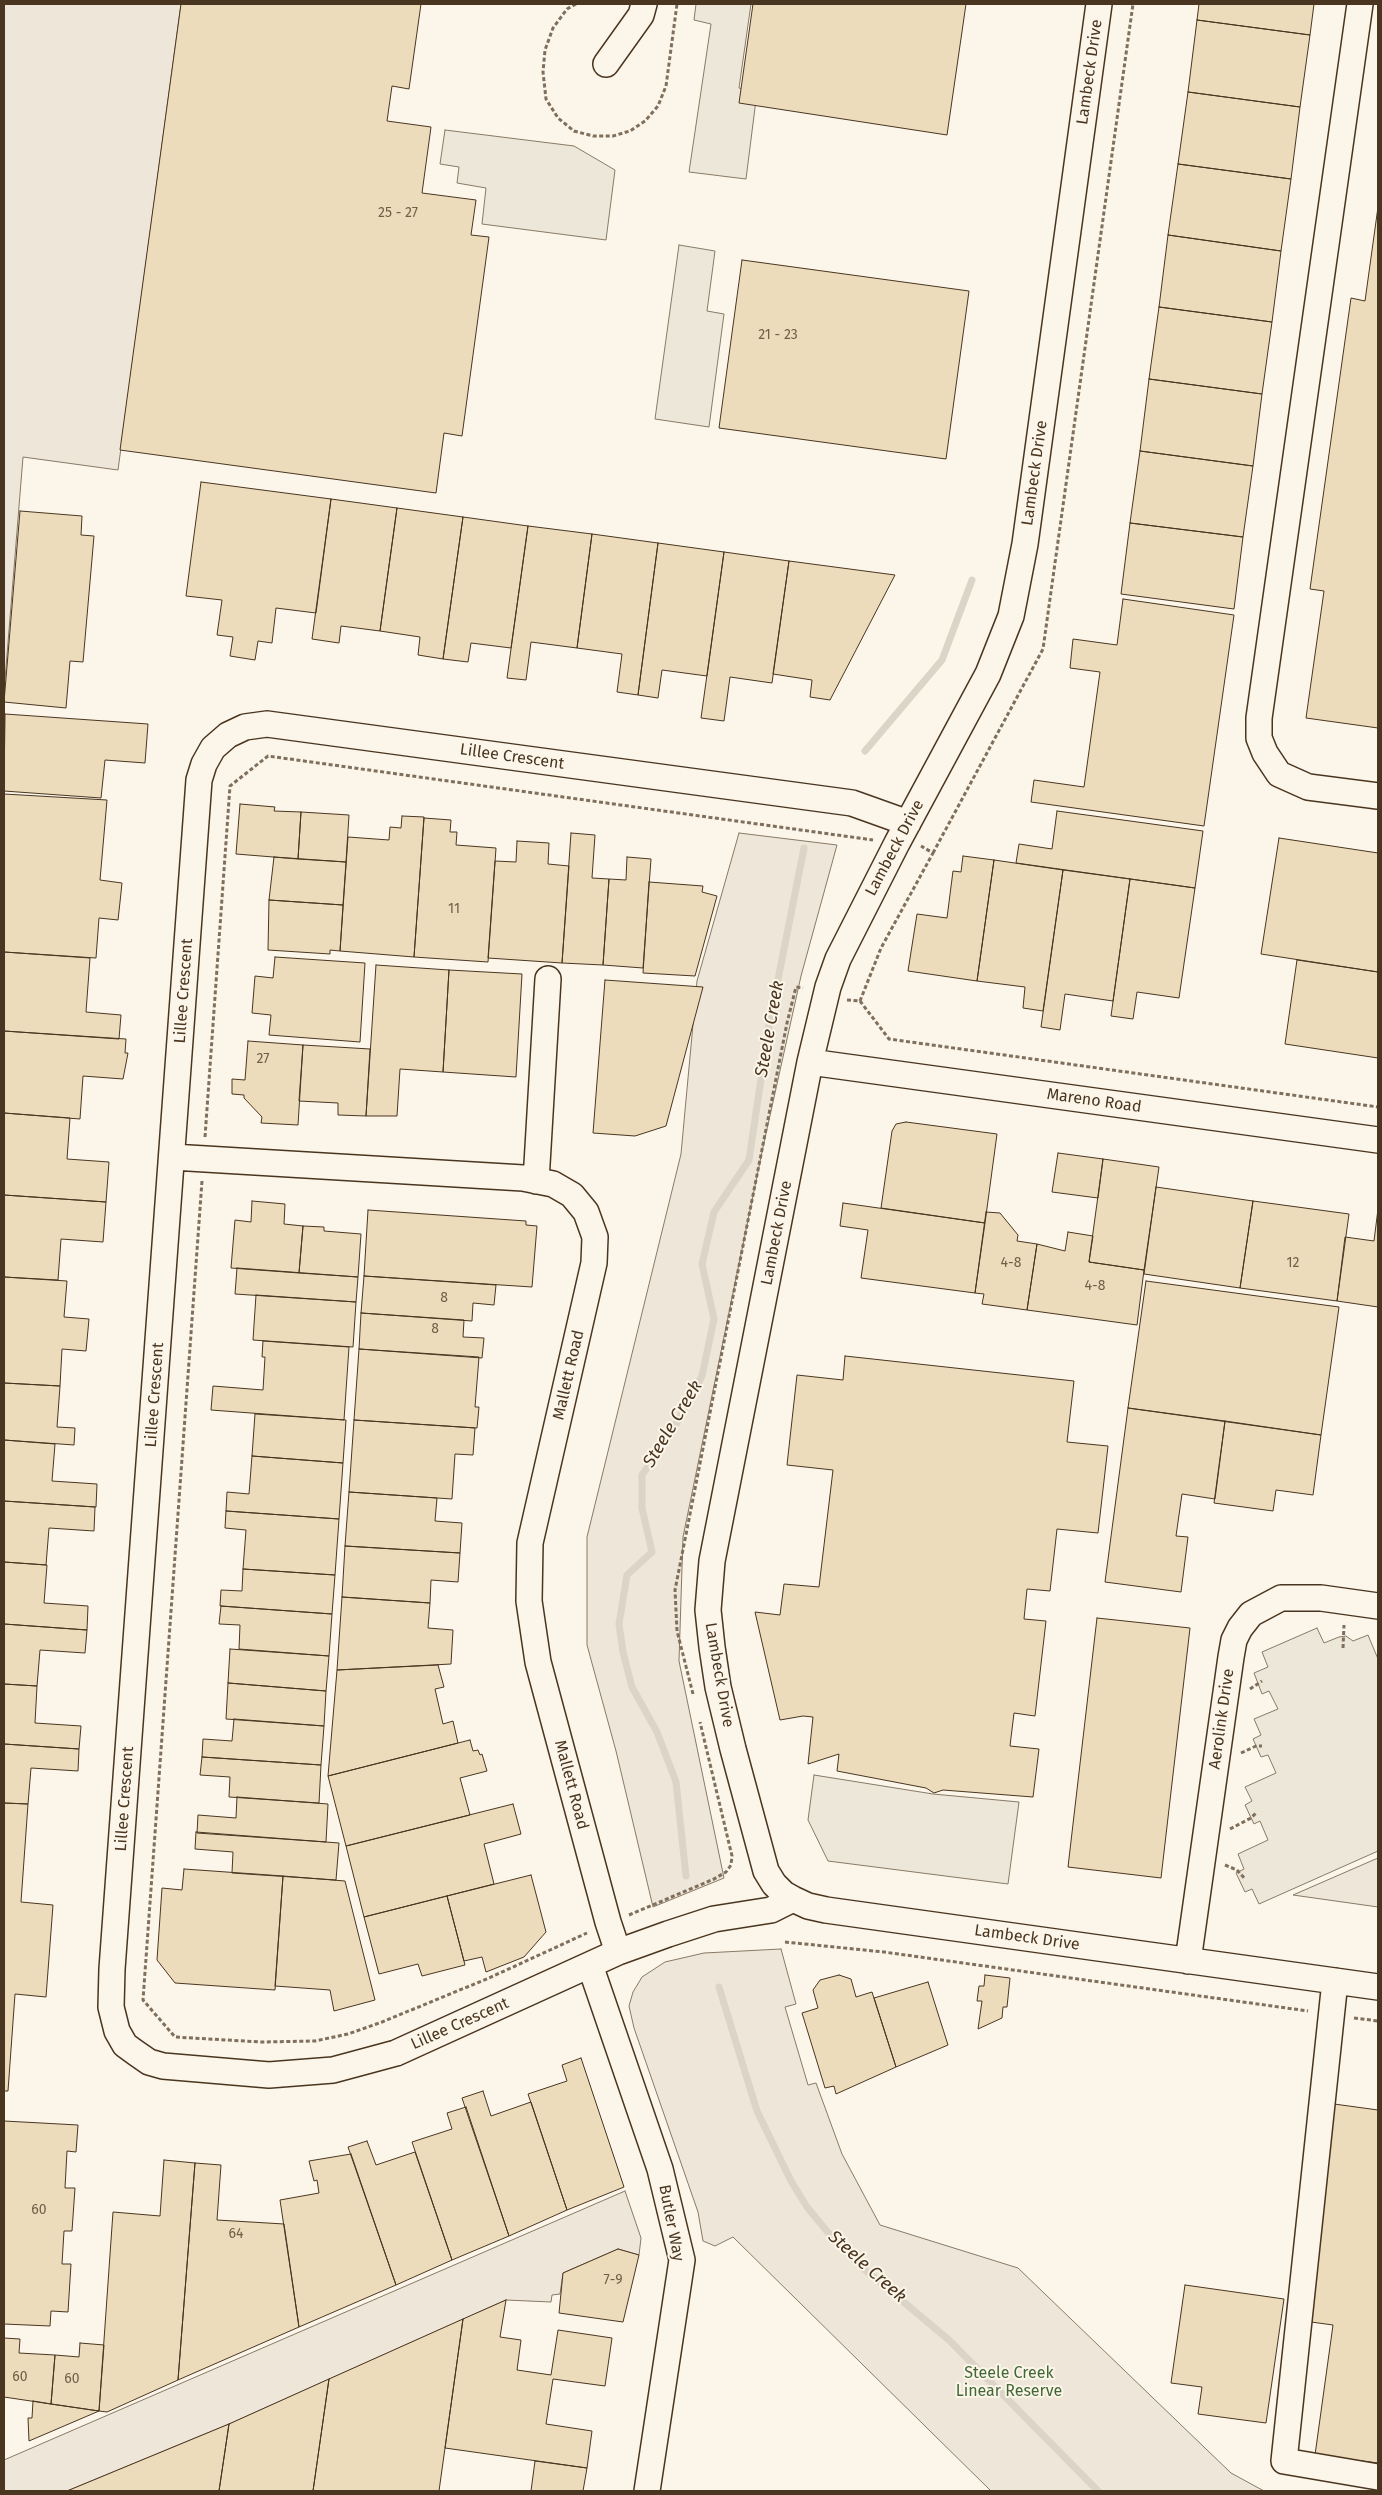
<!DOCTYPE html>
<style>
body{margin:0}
#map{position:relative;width:1382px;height:2495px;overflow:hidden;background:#fbf6e9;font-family:"Fira Sans",sans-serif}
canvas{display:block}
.frame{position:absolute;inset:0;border:5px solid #4a3520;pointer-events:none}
</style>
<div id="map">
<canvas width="1382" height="2495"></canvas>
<div class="frame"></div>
</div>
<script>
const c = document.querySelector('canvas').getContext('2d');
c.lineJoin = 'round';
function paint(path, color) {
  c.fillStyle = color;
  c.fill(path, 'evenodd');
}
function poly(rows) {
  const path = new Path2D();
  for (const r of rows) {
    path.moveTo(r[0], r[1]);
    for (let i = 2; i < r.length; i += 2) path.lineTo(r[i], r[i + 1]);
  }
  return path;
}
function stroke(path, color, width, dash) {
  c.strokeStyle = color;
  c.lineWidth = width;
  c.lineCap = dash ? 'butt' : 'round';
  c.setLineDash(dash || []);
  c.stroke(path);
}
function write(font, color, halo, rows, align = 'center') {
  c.font = font + ' "Fira Sans",sans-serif';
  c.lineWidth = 4;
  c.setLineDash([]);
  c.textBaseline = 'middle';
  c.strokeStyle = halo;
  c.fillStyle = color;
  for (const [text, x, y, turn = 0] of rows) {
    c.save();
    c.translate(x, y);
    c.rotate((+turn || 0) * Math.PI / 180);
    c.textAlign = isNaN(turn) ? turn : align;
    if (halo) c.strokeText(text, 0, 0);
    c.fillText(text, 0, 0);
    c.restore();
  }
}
const green = poly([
 [4,4,181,4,118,470,23,457,4,692,4,4],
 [739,833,837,845,801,976,763,1147,683,1537,679,1661,724,1878,653,1907,616,1751,587,1645,587,1537,681,1154,697,981,739,833],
 [1378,1858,1378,1907,1293,1895,1378,1858],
 [781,1949,796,2004,785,2007,808,2085,816,2083,842,2154,880,2225,1018,2268,1231,2473,1264,2491,991,2491,733,2237,715,2246,703,2241,698,2212,634,2028,629,2006,633,1992,642,1977,665,1962,704,1953,781,1949],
 [625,2191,641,2238,639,2255,618,2249,563,2273,560,2294,552,2295,551,2302,506,2300,229,2424,67,2491,4,2491,4,2460,625,2191]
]);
const parking = poly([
 [696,4,751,4,739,88,757,92,746,179,689,172,711,24,694,20,696,4],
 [445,130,574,146,615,170,606,240,482,224,486,188,457,183,459,167,440,164,445,130],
 [679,245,715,251,707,311,724,314,709,427,655,419,679,245],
 [1317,1628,1324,1643,1339,1637,1346,1636,1353,1641,1368,1635,1378,1659,1378,1851,1259,1904,1252,1889,1245,1892,1236,1873,1244,1869,1238,1854,1268,1840,1260,1821,1254,1824,1245,1805,1252,1801,1245,1787,1276,1773,1268,1755,1261,1757,1253,1739,1261,1735,1254,1719,1278,1709,1269,1691,1262,1694,1254,1673,1268,1667,1262,1652,1317,1628],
 [814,1775,933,1794,1019,1802,1008,1884,828,1861,808,1820,814,1775]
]);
const stream = poly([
 [865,751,942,660,972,580],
 [686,1876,676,1782,657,1732,632,1687,623,1652,619,1624,627,1575,652,1552,642,1508,642,1475,670,1435,702,1376,714,1319,702,1264,714,1212,749,1160,769,1025,804,848],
 [719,1987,757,2111,791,2181,807,2207,835,2241,863,2268,949,2340,1098,2491]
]);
const building = poly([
 [181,4,421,4,409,89,392,86,387,121,431,127,422,193,476,200,471,235,489,237,462,436,444,433,436,493,120,450,181,4],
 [753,4,966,4,947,135,739,103,753,4],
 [1199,4,1314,4,1310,35,1197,20,1199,4],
 [1197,20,1310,35,1300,107,1188,92,1197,20],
 [1188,92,1300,107,1291,179,1178,164,1188,92],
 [1178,164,1291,179,1281,251,1168,235,1178,164],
 [1378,207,1378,728,1306,718,1324,591,1310,589,1351,298,1365,301,1378,207],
 [1168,235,1281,251,1272,322,1159,307,1168,235],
 [742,260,969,291,946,459,719,428,742,260],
 [1159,307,1272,322,1262,394,1149,379,1159,307],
 [1149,379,1262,394,1253,466,1140,451,1149,379],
 [1140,451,1253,466,1243,537,1130,523,1140,451],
 [201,482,331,499,316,613,276,608,272,643,258,641,255,660,230,656,233,637,217,635,222,600,186,596,201,482],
 [331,499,397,508,380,631,341,626,339,643,312,639,331,499],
 [397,508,463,517,443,659,418,655,420,637,380,631,397,508],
 [20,511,82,516,81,535,94,536,83,662,70,661,66,708,4,702,20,511],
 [463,517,528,526,511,648,471,643,468,662,443,659,463,517],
 [1130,523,1243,537,1234,609,1121,594,1130,523],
 [528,526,592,534,577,648,531,642,526,680,507,678,528,526],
 [592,534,658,543,638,695,617,692,622,654,577,648,592,534],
 [658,543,724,552,707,676,662,670,658,698,638,695,658,543],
 [724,552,789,561,772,683,730,677,724,721,701,718,724,552],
 [789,561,895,575,830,700,810,697,812,680,773,674,789,561],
 [1123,599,1234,615,1204,826,1031,802,1034,780,1084,787,1100,672,1070,668,1073,639,1117,645,1123,599],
 [5,714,148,724,145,763,105,760,101,798,4,791,5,714],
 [4,794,107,800,100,880,122,883,120,902,118,920,99,918,96,958,4,952,4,794],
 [240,804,275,807,274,811,301,812,298,859,236,854,240,804],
 [1057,811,1203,831,1195,888,1016,863,1019,844,1052,849,1057,811],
 [301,812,349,815,346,862,298,859,301,812],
 [402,816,424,817,414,957,340,951,348,837,389,840,390,827,401,828,402,816],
 [424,818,451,820,450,832,457,832,456,845,496,848,488,962,414,957,424,818],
 [571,833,595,835,592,878,609,879,603,965,562,963,571,833],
 [1279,838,1378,853,1378,972,1261,954,1279,838],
 [517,841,549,843,548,864,569,866,562,963,488,958,495,861,516,862,517,841],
 [963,856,994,860,977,981,908,971,917,914,947,918,953,871,961,872,963,856],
 [274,857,346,862,343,905,269,900,274,857],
 [627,857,651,859,643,968,603,965,609,879,626,880,627,857],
 [994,860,1063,870,1043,1011,1023,1008,1025,987,977,981,994,860],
 [1063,870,1130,879,1113,1001,1065,994,1060,1030,1041,1027,1063,870],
 [1130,879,1195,888,1179,998,1137,992,1133,1019,1111,1016,1130,879],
 [649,882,703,886,702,892,717,896,695,976,643,973,649,882],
 [269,900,343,905,340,951,330,950,330,954,268,950,269,900],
 [4,952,90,958,86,1012,121,1015,119,1039,4,1031,4,952],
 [275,957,365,963,360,1042,269,1035,271,1015,252,1013,255,976,273,978,275,957],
 [1297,960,1378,972,1378,1058,1285,1044,1297,960],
 [376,965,449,970,443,1072,400,1069,397,1116,366,1116,376,965],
 [449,970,522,974,516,1077,443,1072,449,970],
 [605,980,703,987,666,1126,635,1136,593,1133,605,980],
 [4,1031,126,1039,125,1053,128,1053,123,1079,83,1076,80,1119,4,1113,4,1031],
 [248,1041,303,1045,298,1125,261,1123,262,1117,244,1098,244,1095,232,1094,232,1079,245,1080,248,1041],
 [303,1045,370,1049,366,1116,338,1115,338,1103,299,1101,303,1045],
 [4,1113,70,1118,67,1159,109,1162,106,1202,4,1195,4,1113],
 [906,1122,997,1134,985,1223,881,1208,892,1131,896,1124,906,1122],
 [1058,1153,1103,1159,1098,1198,1052,1192,1058,1153],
 [1103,1159,1159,1167,1144,1270,1089,1262,1103,1159],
 [1156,1187,1253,1201,1240,1288,1144,1274,1156,1187],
 [4,1195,106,1202,103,1242,61,1239,58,1280,4,1277,4,1195],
 [252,1201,285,1204,284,1224,303,1226,299,1273,231,1268,235,1220,251,1222,252,1201],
 [1253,1201,1349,1214,1337,1301,1240,1288,1253,1201],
 [843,1203,985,1223,975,1293,861,1278,868,1230,840,1226,843,1203],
 [1378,1209,1378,1307,1337,1301,1345,1237,1374,1241,1378,1209],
 [368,1210,526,1221,526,1225,537,1226,532,1287,364,1276,368,1210],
 [986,1212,1000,1213,1018,1235,1017,1241,1037,1244,1027,1310,982,1304,984,1294,975,1293,986,1212],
 [303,1226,324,1227,324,1231,361,1234,358,1277,299,1273,303,1226],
 [1068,1232,1093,1236,1089,1262,1144,1270,1137,1325,1027,1310,1037,1244,1065,1251,1068,1232],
 [237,1268,358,1277,356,1302,235,1294,237,1268],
 [364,1276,496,1285,494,1305,473,1303,472,1321,361,1313,364,1276],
 [4,1277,67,1281,64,1317,89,1319,86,1351,62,1349,60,1386,4,1383,4,1277],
 [1146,1281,1339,1307,1321,1435,1128,1408,1146,1281],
 [256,1295,356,1302,353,1347,253,1340,256,1295],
 [361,1313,464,1320,463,1337,484,1338,482,1358,359,1349,361,1313],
 [263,1341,349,1347,344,1420,211,1410,213,1386,263,1390,265,1357,262,1357,263,1341],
 [359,1349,479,1357,475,1407,479,1407,477,1428,354,1420,359,1349],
 [845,1356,1074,1381,1067,1442,1108,1446,1098,1533,1057,1529,1050,1591,1027,1589,1024,1619,1046,1621,1035,1716,1014,1713,1010,1746,1039,1749,1033,1797,943,1790,934,1793,926,1788,837,1771,839,1754,808,1764,813,1717,803,1716,780,1720,755,1612,780,1615,784,1584,819,1587,833,1470,787,1465,797,1375,843,1380,845,1356],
 [4,1383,60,1386,57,1427,75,1428,74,1445,4,1440,4,1383],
 [1128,1408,1225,1421,1215,1499,1182,1494,1176,1536,1188,1537,1181,1592,1105,1582,1128,1408],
 [255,1414,346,1420,343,1463,252,1456,255,1414],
 [354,1420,475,1428,473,1455,455,1454,452,1499,349,1492,354,1420],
 [1225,1421,1321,1435,1313,1495,1276,1490,1273,1511,1214,1503,1225,1421],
 [4,1440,55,1444,52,1481,97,1484,96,1507,4,1501,4,1440],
 [252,1456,343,1463,339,1519,226,1511,227,1492,249,1494,252,1456],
 [349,1492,437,1498,435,1521,462,1523,460,1553,345,1546,349,1492],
 [4,1501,95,1507,94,1531,49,1528,46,1565,4,1562,4,1501],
 [226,1511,339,1519,335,1575,243,1569,246,1530,225,1528,226,1511],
 [345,1546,460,1553,458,1582,431,1580,430,1603,342,1597,345,1546],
 [4,1562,47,1565,44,1603,88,1606,87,1630,4,1624,4,1562],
 [243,1569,335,1575,332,1614,220,1606,221,1590,242,1591,243,1569],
 [342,1597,430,1603,428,1628,453,1630,451,1664,337,1670,342,1597],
 [221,1606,332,1614,329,1656,239,1649,240,1625,219,1624,221,1606],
 [1097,1618,1190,1628,1161,1878,1068,1867,1097,1618],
 [4,1624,87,1630,85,1653,40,1650,37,1686,4,1684,4,1624],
 [230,1649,329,1656,326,1691,228,1683,230,1649],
 [438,1665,444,1687,435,1689,443,1724,453,1721,458,1743,328,1776,337,1670,438,1665],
 [228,1683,326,1691,324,1726,226,1719,228,1683],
 [4,1684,37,1686,35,1723,81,1726,79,1749,4,1744,4,1684],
 [234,1719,324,1726,321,1765,202,1757,203,1739,232,1741,234,1719],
 [470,1740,473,1751,478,1750,480,1755,482,1754,487,1771,460,1778,470,1815,346,1846,328,1776,470,1740],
 [4,1744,79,1749,78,1771,31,1768,28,1804,4,1803,4,1744],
 [202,1757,321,1765,319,1803,229,1797,230,1777,200,1775,202,1757],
 [237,1797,328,1804,326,1842,197,1833,198,1815,236,1818,237,1797],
 [4,1803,28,1804,21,1902,53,1905,46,1997,15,1994,8,2091,4,2091,4,1803],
 [513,1804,521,1834,484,1844,494,1884,364,1917,346,1846,513,1804],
 [196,1832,339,1843,336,1880,232,1873,233,1852,195,1849,196,1832],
 [184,1869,283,1876,275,1990,175,1983,157,1960,162,1888,182,1890,184,1869],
 [531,1875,546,1932,524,1957,486,1972,482,1957,464,1961,447,1896,531,1875],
 [283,1876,345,1881,375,2000,334,2011,330,1990,275,1986,283,1876],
 [447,1896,465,1965,422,1976,418,1964,379,1974,364,1917,447,1896],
 [839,1975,851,1979,856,1997,872,1992,896,2067,836,2094,834,2086,825,2088,802,2013,818,2008,813,1990,820,1980,839,1975],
 [985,1975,1010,1978,1007,2007,1003,2007,1002,2018,978,2029,982,2001,977,2001,979,1986,984,1986,985,1975],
 [928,1982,948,2045,896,2067,874,1998,928,1982],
 [581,2058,624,2187,567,2210,528,2094,567,2081,562,2065,581,2058],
 [483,2091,491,2116,531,2102,567,2210,509,2236,462,2098,483,2091],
 [1334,2104,1378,2110,1378,2463,1315,2455,1333,2325,1304,2321,1334,2104],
 [466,2107,509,2236,452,2260,412,2142,452,2129,447,2113,466,2107],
 [4,2121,78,2125,76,2152,67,2151,65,2188,75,2188,72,2231,64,2231,62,2264,71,2264,68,2312,51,2311,50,2326,4,2324,4,2121],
 [367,2141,376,2165,415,2152,452,2260,396,2285,348,2147,367,2141],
 [351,2154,396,2285,299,2327,280,2200,319,2193,317,2180,314,2181,309,2161,351,2154],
 [164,2160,195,2163,178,2380,107,2412,99,2411,113,2212,160,2216,164,2160],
 [195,2163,221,2165,217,2220,284,2224,299,2327,178,2380,195,2163],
 [618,2249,639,2255,623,2322,559,2313,563,2273,618,2249],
 [1185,2285,1284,2299,1266,2423,1198,2414,1202,2387,1171,2383,1185,2285],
 [506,2300,500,2337,521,2340,517,2370,551,2375,558,2330,612,2338,605,2386,553,2379,546,2424,592,2431,587,2468,445,2448,463,2319,506,2300],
 [463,2319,439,2491,313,2491,329,2379,463,2319],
 [4,2338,20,2339,19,2353,55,2355,51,2404,4,2397,4,2338],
 [80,2343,104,2345,99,2411,51,2404,55,2355,79,2357,80,2343],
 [329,2379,313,2491,219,2491,229,2424,329,2379],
 [33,2401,51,2404,99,2411,29,2441,28,2418,32,2418,33,2401],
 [229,2424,219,2491,67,2491,229,2424],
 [535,2461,587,2468,583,2491,531,2491,535,2461]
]);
const path = poly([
 [576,4,567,9,553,28,545,50,543,72,546,99,558,118,574,131,593,136,613,136,630,131,645,121,658,106,666,86,677,4],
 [933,853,1043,649,1133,4],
 [847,1000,860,1001,889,1039,1378,1107],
 [860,1001,881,948,933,853,921,846],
 [205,1137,230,786,268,756,873,840],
 [202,1181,143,2000,175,2037,262,2042,315,2041,348,2034,382,2022,489,1978,587,1933],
 [1343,1648,1344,1625],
 [1250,1689,1262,1681],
 [693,1694,677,1631,675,1590,787,1023,796,987,803,988],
 [1241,1753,1256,1746,1262,1746],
 [1230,1829,1251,1818,1256,1813],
 [1225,1865,1237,1870,1245,1879],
 [629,1915,714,1879,726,1872,731,1865,732,1856,700,1722],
 [785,1942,884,1952,1308,2011],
 [1354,2018,1378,2021]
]);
const minor = poly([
 [1099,4,1025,544,1011,616,988,674,897,843,838,959,828,987,810,1062,712,1561,708,1610,712,1647,718,1687,733,1749,766,1871,774,1884,784,1894,793,1899,808,1906,826,1910,1378,1987],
 [1360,4,1259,718,1259,738,1265,753,1279,774,1308,787,1378,796],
 [606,64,641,15,644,4],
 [810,1062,1378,1140],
 [172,1157,523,1178,553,1184,572,1195,586,1212,595,1237,594,1263,530,1543,529,1601,538,1662,608,1922,618,1952],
 [536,1181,548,979],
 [793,1899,771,1910,714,1919,668,1934,618,1952,396,2053,333,2070,269,2075,163,2066,149,2062,136,2053,125,2045,117,2031,111,2007,112,1969,199,780,204,764,213,748,228,735,245,727,267,724,852,803,908,823],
 [1188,1961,1231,1657,1234,1640,1240,1628,1251,1614,1281,1598,1321,1598,1378,1606],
 [590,1965,660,2169,682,2260,647,2491],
 [1335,1981,1284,2461,1378,2477]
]);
const numberNames = [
 ["25 - 27",398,213],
 ["21 - 23",778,335],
 ["11",454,909],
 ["27",263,1059],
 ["4-8",1011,1263],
 ["12",1293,1263],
 ["4-8",1095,1286],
 ["8",444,1298],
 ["8",435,1329],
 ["60",39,2210],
 ["64",236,2234],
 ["7-9",613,2280],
 ["60",20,2377],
 ["60",72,2379]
];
const streetNames = [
 ["Lambeck Drive",1090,72,-82],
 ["Lambeck Drive",1035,473,-82],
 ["Lillee Crescent",512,757,8],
 ["Lambeck Drive",895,848,-62],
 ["Lillee Crescent",184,991,-86],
 ["Mareno Road",1094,1101,8],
 ["Lambeck Drive",777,1233,-79],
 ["Mallett Road",569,1375,-77],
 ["Lillee Crescent",155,1395,-86],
 ["Lambeck Drive",719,1675,80],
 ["Aerolink Drive",1222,1719,-82],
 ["Mallett Road",571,1785,75],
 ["Lillee Crescent",125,1799,-86],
 ["Lambeck Drive",1027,1938,8],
 ["Lillee Crescent",460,2024,-24],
 ["Butler Way",671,2223,79]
];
const parkNames = [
 ["Steele Creek",1009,2374],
 ["Linear Reserve",1009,2392]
];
const waterNames = [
 ["Steele Creek",770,1029,-80],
 ["Steele Creek",673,1424,-59],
 ["Steele Creek",867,2267,42]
];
paint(green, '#ede6d9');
stroke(green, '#887966', 1);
paint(parking, '#ede7d9');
stroke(parking, '#887966', 1);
stroke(stream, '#dcd4c6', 7);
paint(building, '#ecdcbc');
stroke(building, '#4a3520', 1);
stroke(minor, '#4a3520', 28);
stroke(path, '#7f6f5c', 3, [4, 2.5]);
stroke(minor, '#fbf6e9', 25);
write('14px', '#725f47', null, numberNames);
write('16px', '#4a3520', '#fbf6e9', streetNames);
write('16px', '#436837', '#fbf6e9', parkNames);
write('italic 18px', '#4a3520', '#fbf6e9', waterNames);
</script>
